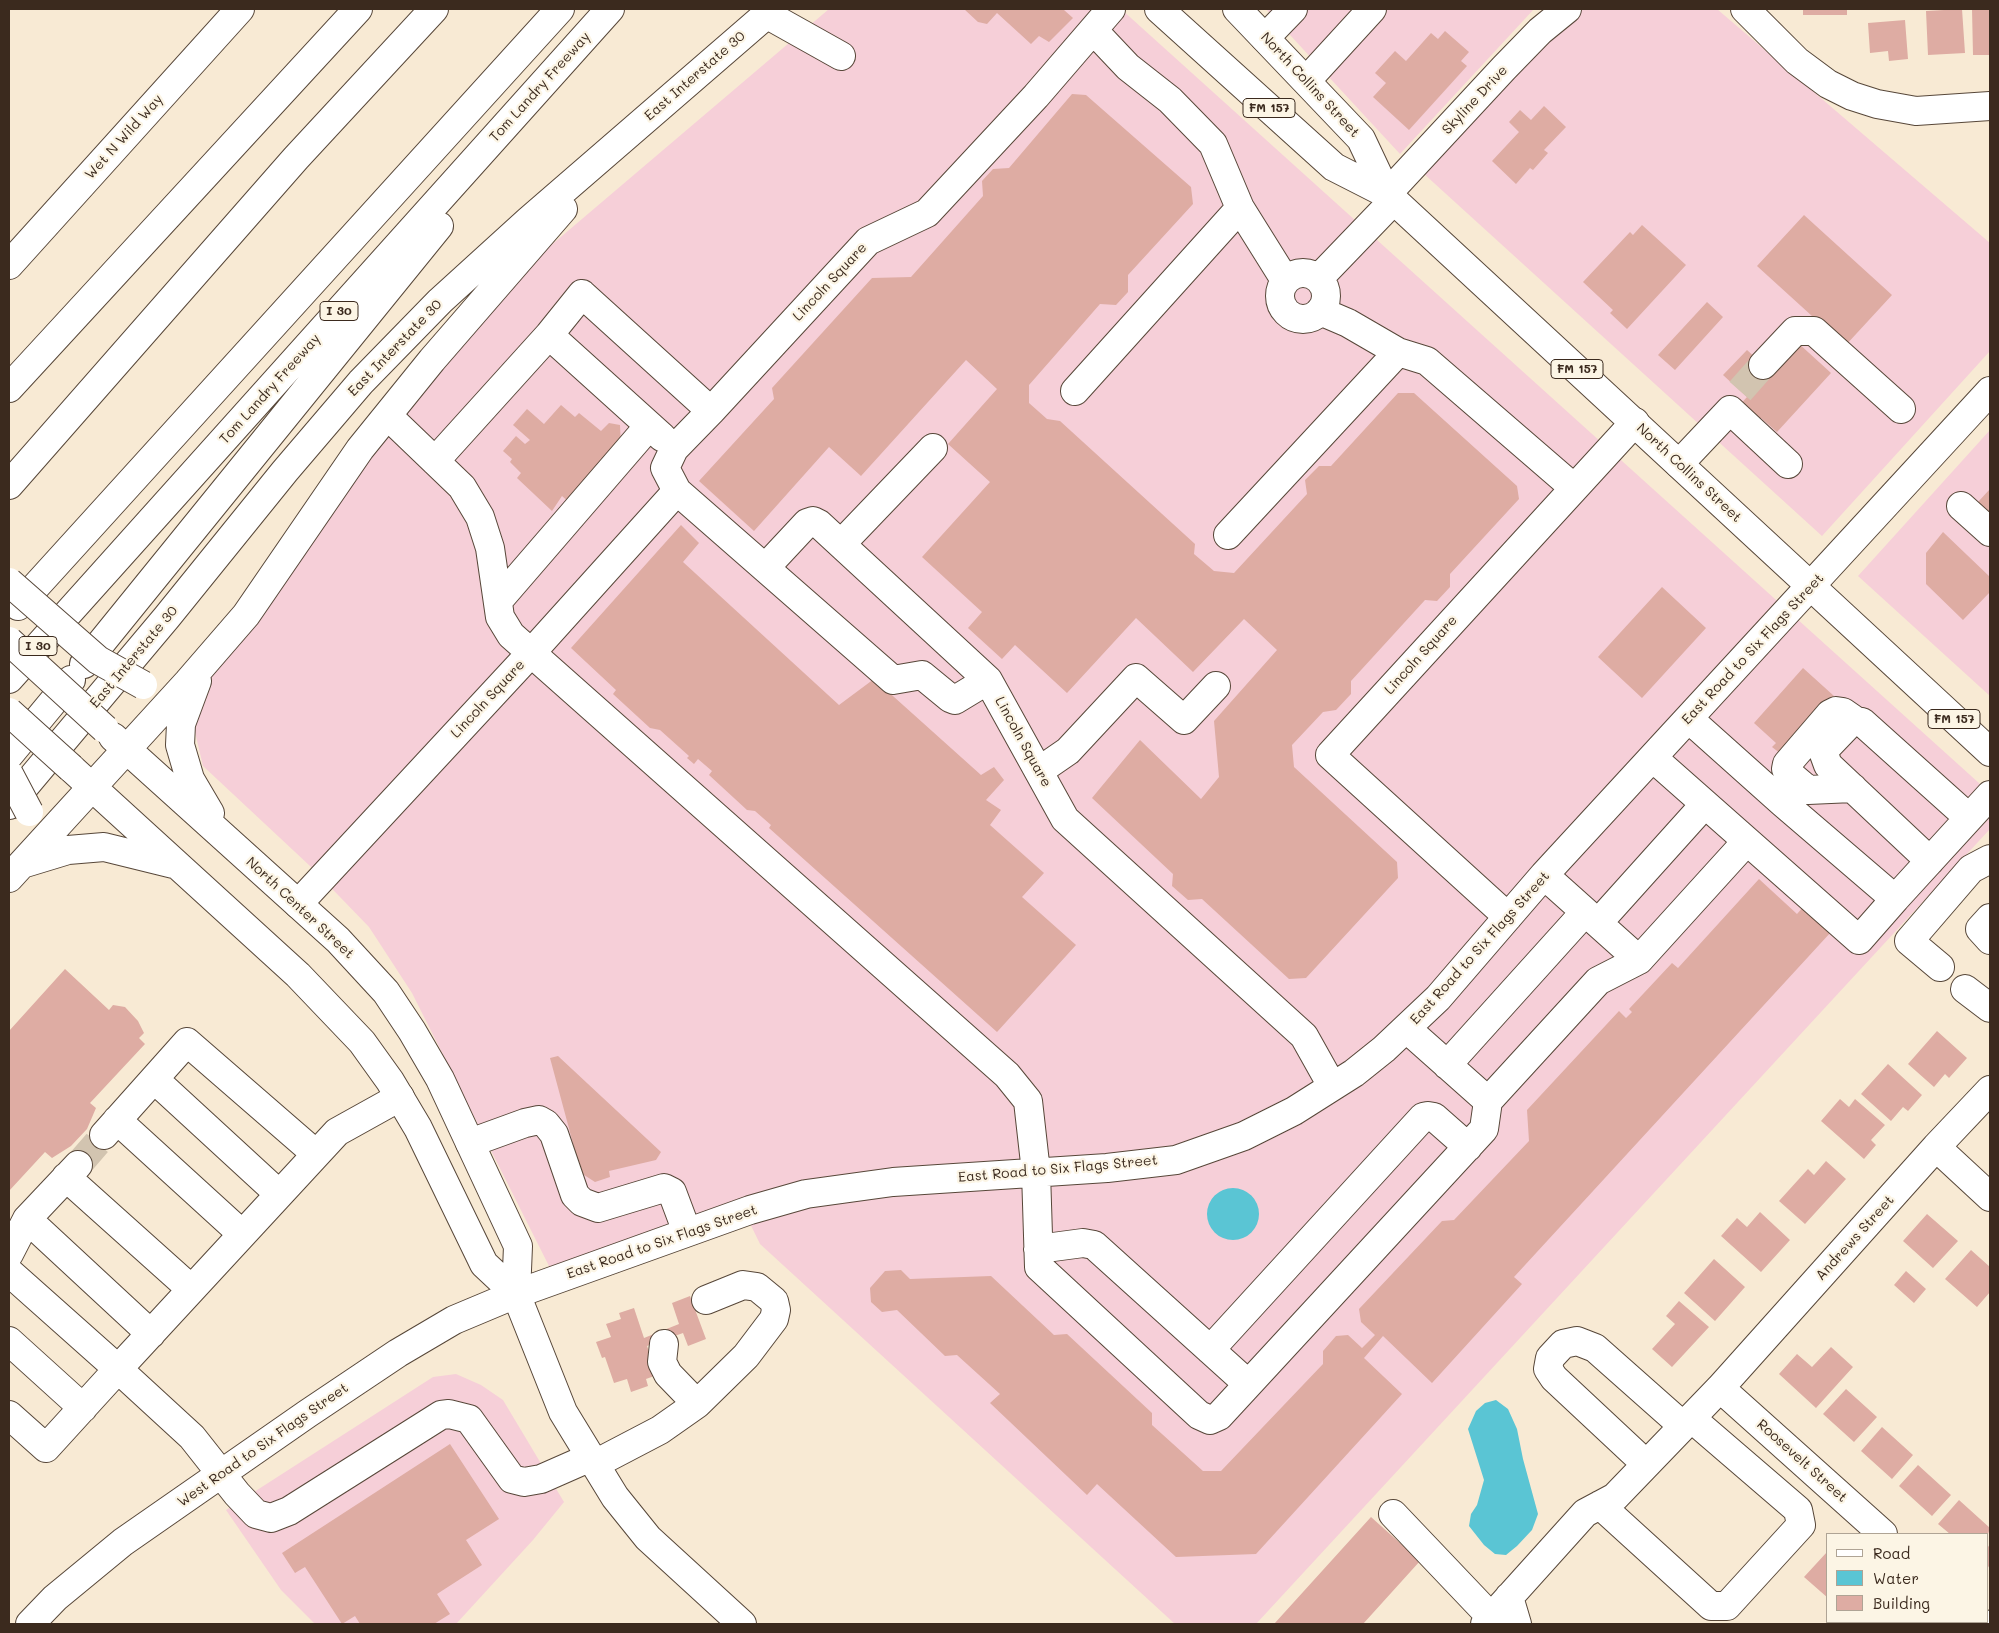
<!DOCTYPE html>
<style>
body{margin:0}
#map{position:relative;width:1999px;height:1633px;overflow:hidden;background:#f8ead4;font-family:Mali,sans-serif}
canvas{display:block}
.frame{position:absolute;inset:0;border:10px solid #3b2a1e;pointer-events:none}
.legend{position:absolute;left:1826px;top:1533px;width:162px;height:90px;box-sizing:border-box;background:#fcf5e5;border:1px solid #afa495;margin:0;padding:6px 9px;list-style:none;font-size:15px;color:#3b2a1e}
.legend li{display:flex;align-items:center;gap:10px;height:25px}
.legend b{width:25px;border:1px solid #afa495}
</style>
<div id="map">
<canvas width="1999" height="1633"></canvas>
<div class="frame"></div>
<ul class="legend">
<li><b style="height:6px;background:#fff"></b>Road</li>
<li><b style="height:14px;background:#5ac5d4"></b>Water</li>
<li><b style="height:14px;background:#deaca3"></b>Building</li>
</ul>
</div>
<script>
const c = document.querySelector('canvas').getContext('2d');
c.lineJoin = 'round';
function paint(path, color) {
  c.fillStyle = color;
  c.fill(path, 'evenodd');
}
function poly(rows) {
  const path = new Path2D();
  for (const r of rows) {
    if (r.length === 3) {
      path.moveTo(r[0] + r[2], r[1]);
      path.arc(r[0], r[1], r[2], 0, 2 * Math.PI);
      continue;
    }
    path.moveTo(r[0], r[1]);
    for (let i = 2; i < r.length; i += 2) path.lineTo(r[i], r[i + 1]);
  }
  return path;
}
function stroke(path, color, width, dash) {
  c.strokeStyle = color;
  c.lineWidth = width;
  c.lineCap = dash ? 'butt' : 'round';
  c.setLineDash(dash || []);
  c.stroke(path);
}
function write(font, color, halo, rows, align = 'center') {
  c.font = font + ' Mali,sans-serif';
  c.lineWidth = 4.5;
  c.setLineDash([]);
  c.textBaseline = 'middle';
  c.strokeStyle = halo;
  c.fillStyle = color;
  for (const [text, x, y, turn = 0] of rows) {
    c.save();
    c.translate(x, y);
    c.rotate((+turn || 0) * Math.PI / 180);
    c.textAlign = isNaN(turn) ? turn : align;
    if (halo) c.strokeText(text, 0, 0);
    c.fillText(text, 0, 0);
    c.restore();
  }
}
const built = poly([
 [829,9,1121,9,1990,793,1990,829,1256,1624,1175,1624,760,1244,741,1205,554,1276,412,993,369,927,310,866,203,766,194,728,201,687,442,338],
 [1266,9,1534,9,1400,154],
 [1580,9,1717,9,1990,243,1990,351,1822,536,1423,173,1549,34],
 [1990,430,1990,696,1858,576],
 [456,1374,481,1385,503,1400,564,1502,533,1540,456,1624,315,1624,281,1590,226,1510,433,1377]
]);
const water = poly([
 [1233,1214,26],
 [1496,1400,1508,1409,1517,1429,1523,1459,1538,1514,1532,1530,1517,1546,1506,1555,1495,1554,1484,1545,1469,1526,1471,1514,1477,1505,1484,1480,1468,1429,1476,1411,1485,1403]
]);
const building = poly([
 [964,9,1065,9,1064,10,1073,18,1049,42,1039,36,1031,44,997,13,987,24,978,22],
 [1803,9,1847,9,1847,15,1803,15],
 [1962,9,1965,53,1928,55,1926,11],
 [1972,9,1990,9,1990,55,1973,55],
 [1905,20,1908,59,1889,61,1888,51,1870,53,1868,23],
 [1445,31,1469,52,1461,61,1467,66,1409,130,1373,97,1386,83,1375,73,1395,51,1406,61,1431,33,1438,39],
 [1072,94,1086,95,1191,187,1193,204,1128,275,1128,292,1116,305,1100,304,1029,385,1029,403,1047,419,1060,421,1195,544,1194,554,1214,571,1234,573,1307,494,1305,480,1319,466,1331,466,1398,393,1414,393,1517,486,1519,499,1450,574,1450,587,1437,601,1425,600,1351,681,1351,694,1336,710,1323,712,1292,745,1294,767,1397,862,1398,878,1306,978,1289,979,1202,899,1188,900,1172,886,1173,874,1092,798,1140,740,1201,799,1219,777,1214,721,1277,650,1244,619,1193,672,1136,618,1067,693,1015,645,1002,659,968,628,982,612,922,557,990,482,948,444,997,389,966,360,861,476,829,447,754,531,699,481,774,399,772,388,872,278,911,277,983,196,982,181,993,169,1009,168],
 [1544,106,1566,127,1544,150,1548,153,1533,170,1530,168,1516,184,1492,161,1519,132,1509,122,1520,110,1531,120],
 [1804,215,1892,295,1845,346,1757,266],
 [1642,225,1686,265,1627,329,1610,313,1613,310,1583,282,1630,232,1633,235],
 [1707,302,1723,317,1675,370,1658,355],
 [1797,342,1831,373,1777,432,1761,418,1755,424,1737,408,1747,397,1723,375,1747,350,1770,371],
 [561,405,575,417,579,413,601,431,609,423,620,425,621,448,571,504,562,496,552,511,517,478,521,473,510,462,512,459,503,451,516,436,525,444,530,440,513,425,527,409,544,424],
 [1990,489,1990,513,1978,502],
 [681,525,699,543,683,562,839,705,874,679,981,775,994,767,1004,780,986,800,1001,810,990,825,1044,873,1022,897,1076,945,997,1032,769,828,771,825,755,811,747,810,709,775,712,771,698,759,694,764,687,758,689,756,660,730,650,728,613,694,616,690,571,648],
 [1943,532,1990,577,1990,592,1963,620,1926,584,1926,553],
 [1662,587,1706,628,1642,698,1598,657],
 [1803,668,1834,696,1781,754,1772,747,1776,743,1754,723],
 [1759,879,1797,914,1804,906,1831,932,1514,1277,1522,1284,1432,1383,1383,1336,1364,1358,1402,1394,1256,1554,1176,1557,1097,1484,1087,1495,990,1403,1000,1394,957,1355,945,1356,897,1310,882,1312,871,1302,870,1288,885,1271,901,1270,910,1279,991,1276,1054,1335,1067,1334,1152,1413,1152,1425,1203,1471,1221,1471,1323,1364,1323,1351,1336,1336,1348,1335,1362,1348,1375,1335,1361,1322,1359,1309,1442,1221,1454,1220,1529,1141,1527,1110,1619,1011,1626,1018,1632,1012,1629,1009,1672,963,1678,968],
 [65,969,109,1010,113,1005,125,1007,138,1021,144,1033,139,1038,145,1044,90,1103,96,1108,87,1129,71,1146,52,1158,45,1152,9,1191,9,1031],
 [1937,1031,1967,1058,1949,1078,1945,1074,1934,1087,1908,1064],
 [558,1056,661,1152,656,1160,609,1171,610,1177,595,1182,581,1173,550,1058],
 [1888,1064,1922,1095,1908,1111,1903,1107,1891,1121,1861,1094],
 [1840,1099,1849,1107,1855,1099,1885,1125,1871,1140,1876,1145,1864,1159,1821,1121],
 [1826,1161,1846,1179,1805,1224,1779,1201,1808,1169,1814,1175],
 [1760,1212,1790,1240,1761,1272,1721,1236,1737,1218,1747,1227],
 [1927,1214,1958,1241,1933,1268,1903,1241],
 [1971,1250,1990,1267,1990,1292,1977,1307,1945,1279],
 [1714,1259,1745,1287,1715,1321,1684,1293],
 [1906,1271,1926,1289,1914,1303,1894,1285],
 [690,1296,706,1339,688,1346,683,1333,647,1346,657,1375,646,1379,648,1386,631,1392,627,1379,614,1383,605,1357,602,1358,596,1342,611,1337,606,1324,621,1319,619,1313,634,1308,644,1338,679,1324,672,1303],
 [1679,1301,1709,1327,1672,1367,1652,1349,1675,1324,1666,1316],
 [1831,1347,1853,1367,1816,1408,1779,1374,1797,1354,1812,1367],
 [1846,1389,1877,1417,1854,1442,1823,1414],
 [1882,1427,1913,1455,1892,1479,1861,1451],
 [450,1444,499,1519,466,1540,482,1565,437,1594,450,1614,434,1624,360,1624,355,1616,342,1624,305,1567,295,1573,282,1553],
 [1918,1465,1951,1495,1932,1516,1899,1486],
 [1959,1500,1990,1528,1988,1534,1950,1534,1938,1524],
 [1371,1517,1420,1561,1363,1624,1274,1624],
 [1990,1544,1990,1569,1988,1566,1988,1547],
 [1827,1552,1828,1553,1828,1598,1804,1577]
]);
const minorTunnel = poly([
 [1740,391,1763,365],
 [79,1164,104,1135]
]);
const minor = poly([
 [1111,9,1036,96,927,213,868,241,711,411,674,449,665,468,677,491,893,680,922,675,950,698,955,700,988,680,1065,819,1304,1036,1332,1086],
 [1745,9,1797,61,1828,84,1852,96,1877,104,1916,111,1990,106],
 [766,14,841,56],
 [1265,38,1293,9],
 [1307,80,1372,9],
 [1387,194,1504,68,1540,31,1567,9],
 [1240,208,1285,280],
 [1303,296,23],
 [1319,278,1394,200],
 [1320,311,1348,323,1398,352],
 [549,335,662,437],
 [1763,365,1795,331,1814,331,1901,409],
 [1075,391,1240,208,1213,144,1170,100,1128,67,1093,30],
 [388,416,462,487,480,517,490,548,500,617,511,635,1007,1075,1028,1101,1036,1172,1039,1267,1199,1415,1210,1420,1219,1416,1484,1129,1488,1101,1598,981,1639,960,1747,841],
 [435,461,549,335,582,294,711,411],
 [1679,464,1730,410,1788,464],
 [1961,506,1990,532],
 [1228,535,1398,352,1427,361,1574,488],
 [841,544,933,448],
 [765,568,807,523,813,521,819,524,988,680],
 [498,601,649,426],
 [1689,719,1783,803,1895,899,1990,795],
 [1653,758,1859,940,1895,899],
 [1039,771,1068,751,1136,678,1184,720,1216,686],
 [1853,788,1808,790,1788,773,1786,769,1787,764,1830,714,1836,711,1843,712,1856,721],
 [1930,861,1828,765,1824,754,1826,748,1850,723,1856,721,1862,722,1969,818],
 [1544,875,1639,960],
 [298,904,531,653,677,491],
 [1508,917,1330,755,1635,422],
 [1990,918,1980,929,1990,940],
 [1598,923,1705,804],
 [1940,967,1909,941,1971,869,1990,859],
 [1965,989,1990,1008],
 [1407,1029,1488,1101],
 [1447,1065,1585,912],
 [154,1079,279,1194],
 [400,1097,337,1132,118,1369,192,1437,237,1494,256,1514,271,1518,289,1511,441,1415,449,1414,469,1419,512,1479,524,1482,541,1479,591,1457],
 [117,1120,242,1234],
 [104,1135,187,1042,316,1154],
 [470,1143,525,1123,539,1120,546,1124,554,1134,575,1195,582,1202,598,1208,664,1188,672,1192,687,1232],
 [1936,1147,1990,1197],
 [66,1177,191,1289],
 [27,1219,151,1334],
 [1038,1249,1083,1243,1094,1245,1248,1384],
 [9,1254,27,1219,78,1165],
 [9,1272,118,1369,46,1448,9,1415],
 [9,1341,83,1408],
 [664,1344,662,1362,668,1374,697,1404],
 [1210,1350,1423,1117,1428,1116,1434,1117,1468,1147],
 [1720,1388,1883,1534],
 [595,1464,660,1430,697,1404,746,1356,774,1319,776,1310,774,1301,757,1287,743,1285,706,1300],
 [1646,1464,1554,1378,1548,1369,1550,1358,1563,1344,1577,1341,1595,1348,1683,1426],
 [1600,1505,1711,1606,1727,1606,1801,1525,1798,1510,1691,1418],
 [1393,1514,1491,1617],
 [1509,1597,1517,1624],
 [1980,1622,1983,1624],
 [30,1624,55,1598,123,1542,307,1414,398,1353,454,1320,516,1294,750,1210,806,1194,893,1182,1107,1168,1176,1160,1244,1136,1294,1111,1354,1073,1384,1049,1438,998,1544,875,1990,391],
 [1485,1624,1585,1513,1615,1497,1720,1388,1936,1147,1990,1090]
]);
const major = poly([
 [1159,9,1334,167,1387,194,1990,752],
 [1237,9,1361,139,1387,194],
 [9,265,240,9],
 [197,681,181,724,180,745,190,779,210,813],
 [113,737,338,940,386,992,412,1031,440,1079,518,1246,516,1294],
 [71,768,298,975,362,1042,390,1081,418,1128,484,1264,516,1294,563,1412,615,1497,648,1538,742,1624],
 [9,805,167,617,285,471,361,382,440,301,528,221,773,9],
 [22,864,68,850,104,847,173,864],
 [9,878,188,682,246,615,360,449,432,360,563,209]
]);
const highway = poly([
 [9,388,358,9],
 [9,485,296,158,434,9],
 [18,606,560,9],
 [84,664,439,226],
 [9,679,610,9],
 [9,755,71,680]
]);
const majorBridge = poly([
 [9,582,98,660,143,685],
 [9,641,105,729],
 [9,712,71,768],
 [9,774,29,812]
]);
const shields = [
 [1269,108,52],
 [339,311,38],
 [1577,369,52],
 [38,646,38],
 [1954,719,52]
];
const shieldNames = [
 ["FM 157",1269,108],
 ["I 30",339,311],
 ["FM 157",1577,369],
 ["I 30",38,646],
 ["FM 157",1954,719]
];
const streetNames = [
 ["East Interstate 30",695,76,-41],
 ["North Collins Street",1310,85,47],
 ["Tom Landry Freeway",540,87,-48],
 ["Skyline Drive",1475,100,-47],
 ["Wet N Wild Way",124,137,-48],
 ["Lincoln Square",830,282,-47],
 ["East Interstate 30",395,348,-46],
 ["Tom Landry Freeway",270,389,-48],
 ["North Collins Street",1689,473,43],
 ["East Road to Six Flags Street",1753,649,-47],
 ["Lincoln Square",1421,655,-48],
 ["East Interstate 30",134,657,-50],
 ["Lincoln Square",488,699,-47],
 ["Lincoln Square",1023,742,61],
 ["North Center Street",300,908,43],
 ["East Road to Six Flags Street",1480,948,-48],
 ["East Road to Six Flags Street",1058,1169,-5],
 ["Andrews Street",1855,1238,-48],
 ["East Road to Six Flags Street",662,1242,-19],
 ["West Road to Six Flags Street",263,1445,-35],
 ["Roosevelt Street",1802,1461,42]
];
paint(built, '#f6cfd8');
paint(water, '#5ac5d4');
paint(building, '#deaca3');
stroke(minorTunnel, '#d2c4b0', 28, [28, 14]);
stroke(minor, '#574739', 30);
stroke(major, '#574739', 30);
stroke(highway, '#574739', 30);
stroke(minor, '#fff', 28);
stroke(major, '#fff', 28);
stroke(highway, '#fff', 28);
stroke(majorBridge, '#574739', 30, []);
stroke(majorBridge, '#fff', 28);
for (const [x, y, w] of shields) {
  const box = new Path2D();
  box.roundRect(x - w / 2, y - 9.5, w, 19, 4);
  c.fillStyle = '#fcf5e5';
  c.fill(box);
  stroke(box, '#3b2a1e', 1);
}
write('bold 12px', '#3b2a1e', null, shieldNames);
write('14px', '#3b2a1e', '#fcf5e5', streetNames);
</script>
